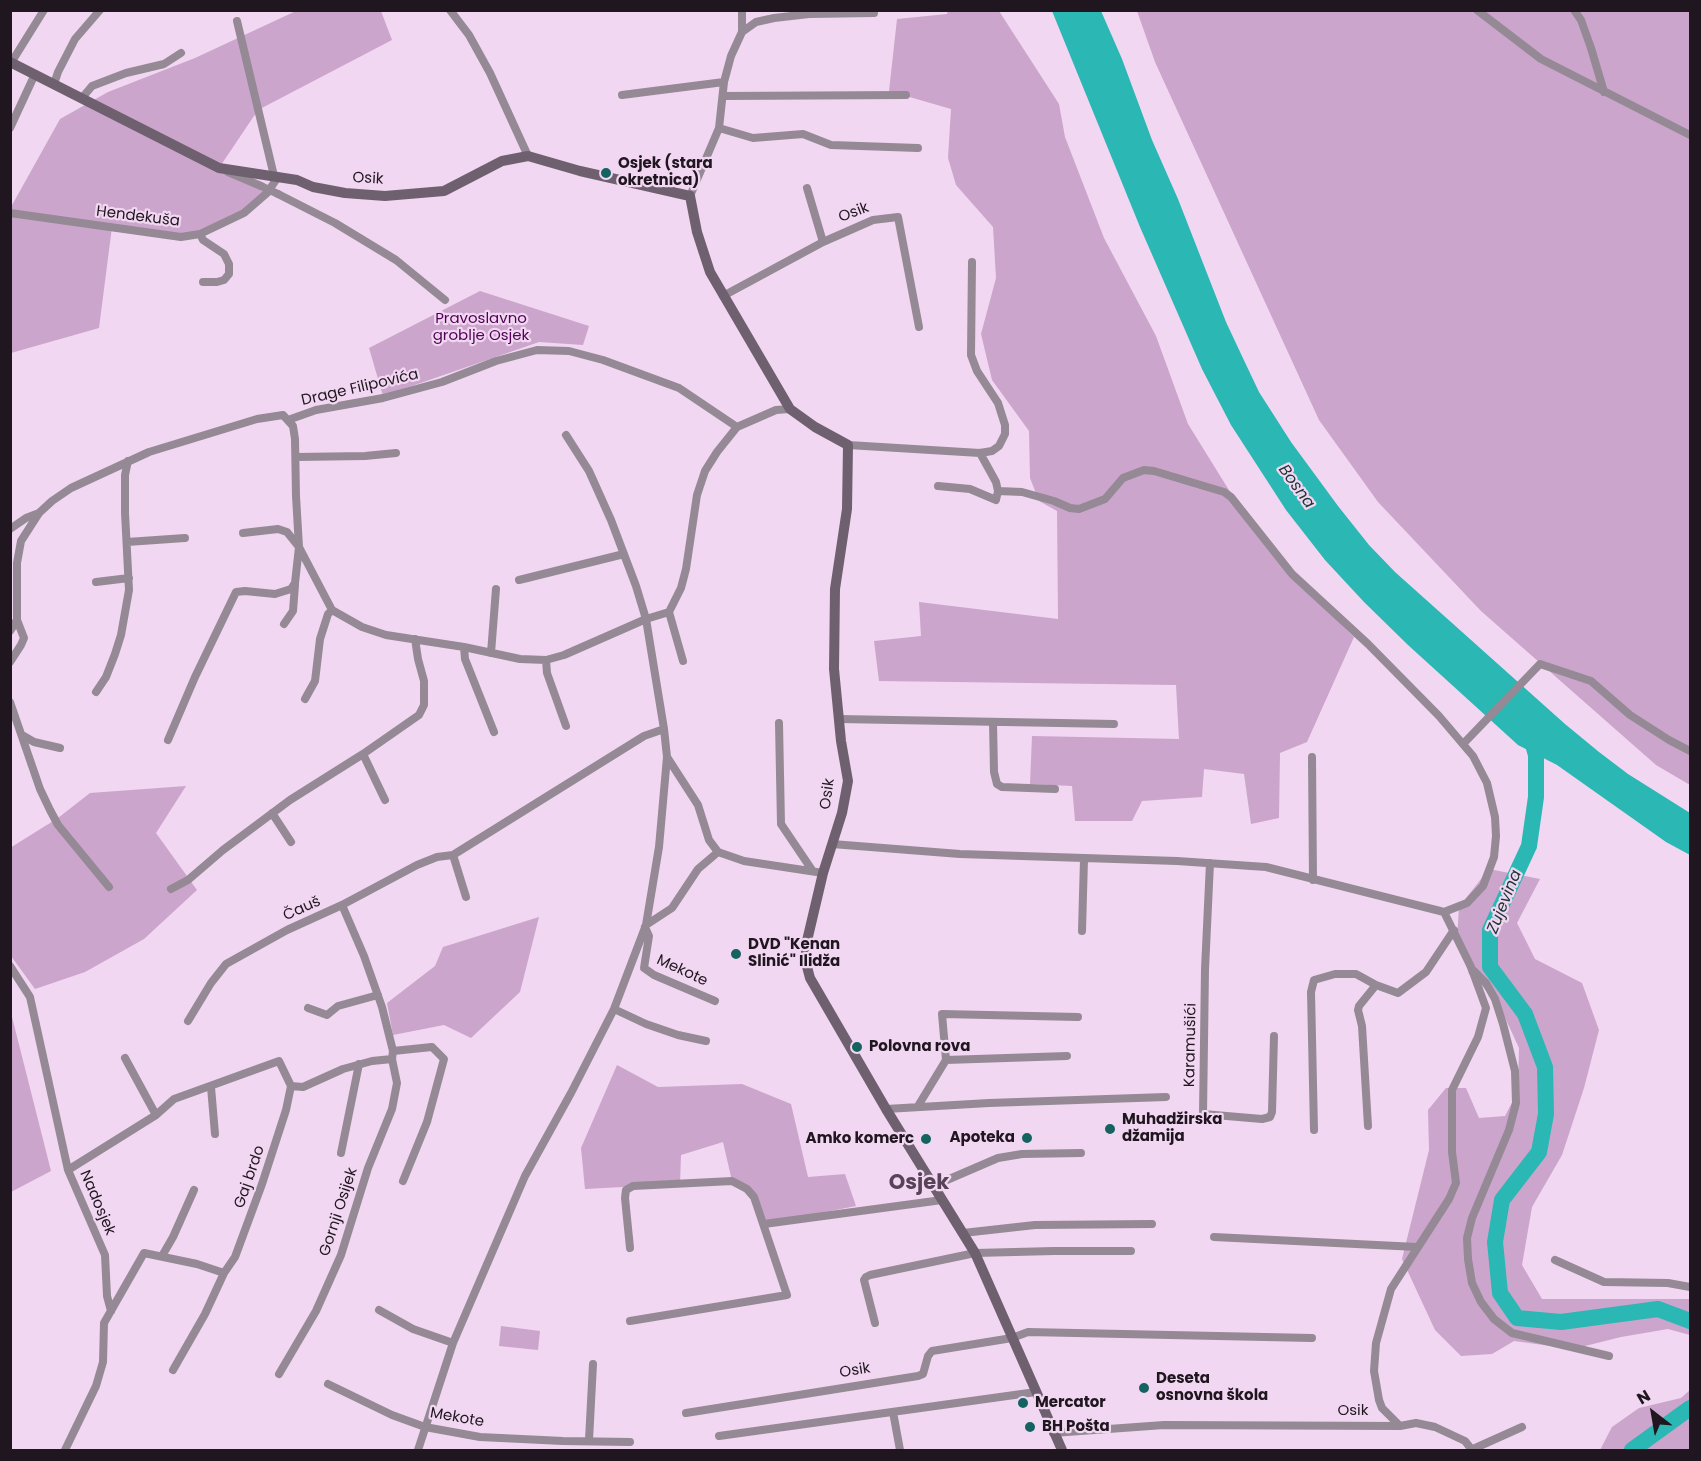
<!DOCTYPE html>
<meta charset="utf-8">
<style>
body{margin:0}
#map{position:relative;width:1701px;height:1461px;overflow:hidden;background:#f1d7f1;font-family:Poppins,sans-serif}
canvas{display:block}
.frame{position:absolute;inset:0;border:12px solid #1f161f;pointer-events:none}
.north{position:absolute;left:1623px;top:1383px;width:60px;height:60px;-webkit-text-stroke:4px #f1d7f1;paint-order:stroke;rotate:329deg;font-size:16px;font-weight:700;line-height:24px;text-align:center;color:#1f161f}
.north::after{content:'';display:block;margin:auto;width:21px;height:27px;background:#1f161f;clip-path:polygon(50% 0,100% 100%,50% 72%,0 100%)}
</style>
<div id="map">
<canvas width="1701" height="1461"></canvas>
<div class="frame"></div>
<div class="north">N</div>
</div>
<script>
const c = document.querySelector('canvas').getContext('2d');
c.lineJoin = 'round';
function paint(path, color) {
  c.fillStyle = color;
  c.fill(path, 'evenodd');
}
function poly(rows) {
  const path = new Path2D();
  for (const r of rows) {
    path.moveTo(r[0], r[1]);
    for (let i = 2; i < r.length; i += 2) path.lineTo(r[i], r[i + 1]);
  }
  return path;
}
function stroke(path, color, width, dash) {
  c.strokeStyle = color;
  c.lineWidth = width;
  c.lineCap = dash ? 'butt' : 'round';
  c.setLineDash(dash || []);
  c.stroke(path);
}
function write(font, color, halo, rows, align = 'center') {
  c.font = font + ' Poppins,sans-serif';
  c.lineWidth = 4.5;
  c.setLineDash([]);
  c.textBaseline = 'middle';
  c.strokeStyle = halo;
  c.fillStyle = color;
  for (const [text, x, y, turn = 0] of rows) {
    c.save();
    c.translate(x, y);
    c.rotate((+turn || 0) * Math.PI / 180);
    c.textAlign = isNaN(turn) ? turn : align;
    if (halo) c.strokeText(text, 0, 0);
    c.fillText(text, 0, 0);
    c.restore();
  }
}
const green = poly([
 [296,11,381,11,392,40,258,110,219,168,267,193,218,227,181,237,112,227,99,328,11,353,11,207,60,119,108,92,195,58],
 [948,11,999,11,1059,104,1065,137,1104,238,1156,336,1188,424,1232,495,1293,578,1354,637,1307,742,1280,753,1279,818,1251,824,1244,774,1204,769,1202,797,1142,801,1132,821,1075,821,1072,786,1030,784,1032,736,1179,739,1176,685,879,681,874,641,921,636,919,602,1058,619,1057,511,1039,501,1030,478,1029,431,992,380,981,334,996,278,993,227,956,185,948,158,951,109,889,91,897,19,947,14],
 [1137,11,1690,11,1690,785,1656,765,1481,611,1378,502,1319,420,1155,62],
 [480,291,589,326,583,345,539,342,383,396,369,348],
 [186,786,156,833,197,890,144,939,85,972,35,989,11,956,10,848,58,818,90,793],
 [1489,869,1540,879,1517,923,1535,959,1582,983,1599,1030,1584,1088,1562,1155,1532,1207,1522,1265,1542,1299,1690,1299,1690,1335,1668,1329,1621,1337,1573,1349,1514,1341,1492,1354,1461,1356,1435,1330,1402,1259,1429,1150,1428,1110,1446,1088,1466,1088,1479,1118,1505,1116,1518,1091,1519,1048,1497,1000,1469,974,1457,939,1459,907],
 [539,917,520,992,471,1038,444,1025,393,1035,387,1003,435,966,443,947],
 [11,1013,51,1171,11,1192,10,1192],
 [617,1065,658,1087,742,1084,791,1104,808,1177,845,1174,856,1206,764,1224,754,1197,732,1181,723,1142,681,1155,680,1184,585,1189,581,1148],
 [501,1326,540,1331,538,1350,499,1346],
 [1690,1390,1690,1450,1600,1450,1612,1427,1639,1408,1681,1398]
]);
const water = poly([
 [1052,11,1101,11,1122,59,1152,140,1178,199,1226,322,1241,354,1259,392,1291,442,1338,506,1369,545,1395,572,1565,724,1599,752,1628,774,1690,813,1690,855,1666,842,1557,765,1518,745,1408,645,1364,602,1325,560,1286,510,1231,425,1202,369,1140,227]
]);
const river = poly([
 [1530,734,1536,755,1536,797,1529,846,1490,930,1490,967,1525,1014,1545,1067,1546,1114,1539,1152,1502,1200,1495,1242,1500,1293,1517,1318,1561,1322,1658,1309,1690,1321],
 [1632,1450,1690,1408]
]);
const street = poly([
 [450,10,469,35,490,73,528,156],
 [1477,10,1541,59,1690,135],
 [1574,10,1581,20,1591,48,1604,92],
 [237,21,274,176],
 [742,32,742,10],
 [11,63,44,10],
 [54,84,58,72,75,39,100,10],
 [622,95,724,82],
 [723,96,906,95],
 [82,98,92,86,126,73,164,64,181,53],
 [10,128,35,74],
 [719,128,753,138,803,134,831,145,918,148],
 [228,172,261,186],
 [807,188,823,242],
 [278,194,335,223,396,260,445,300],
 [690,196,719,128,724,82,731,56,742,32,756,22,774,18,809,14,874,13],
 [10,213,181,237,200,234,244,213,267,193,278,177],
 [200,234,203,240,224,254,229,264,229,274,224,280,217,282,203,282],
 [723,296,823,242,873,220,898,217,919,327],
 [288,420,316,410,383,398,442,382,496,361,537,350,569,351,603,360,679,388,737,427],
 [848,445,980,453,992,451,999,446,1005,434,1005,425,998,403,977,371,971,355,972,262],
 [296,457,365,456,396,453],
 [938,486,970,489,996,500,998,491,996,482,980,453],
 [10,529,26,518,39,513],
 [127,542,185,538],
 [519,580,624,554],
 [96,582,129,578],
 [669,612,683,661],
 [284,624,293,611,295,585],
 [10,631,17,620,17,563,21,541,39,513,52,501,71,488,149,452,257,419,283,415,293,426,295,439,296,496,299,547,332,610,362,627,386,635,464,647,520,659,546,660,564,655,646,619,669,612,681,588,686,569,697,495,705,471,717,452,737,427,776,410,790,409],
 [464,647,465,659,494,732],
 [491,653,496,589],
 [546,660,547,673,566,726],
 [10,662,21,645,24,638,17,620],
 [96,692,106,677,115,654,121,635,129,590,125,513,125,475,128,461],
 [305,699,315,681,320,639,328,614,332,610],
 [10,702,40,789,50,810,58,825,109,887],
 [839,719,1114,724],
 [993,722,994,772,997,784,1002,787,1055,789],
 [779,723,781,824,812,870],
 [22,735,34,742,60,748],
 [168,740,195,677,236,592,245,591,275,594,291,589,295,583,299,547,287,532,278,529,243,533],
 [1464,743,1540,664,1591,681,1630,715,1669,740,1690,751],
 [363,754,385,800],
 [667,757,698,805,709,840,718,852],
 [1312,757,1313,880],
 [272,813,291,842],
 [832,844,960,854,1177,861,1266,867,1444,912,1467,903,1483,886,1494,857,1496,836,1495,817,1487,783,1473,756,1439,716,1368,644,1292,574,1231,497,1224,492,1154,471,1144,470,1123,478,1105,499,1079,509,1070,508,1054,501,1022,492,998,491],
 [453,855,466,897],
 [1210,863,1205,969,1203,1114,1262,1119,1270,1117,1272,1112,1274,1036],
 [171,889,188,880,223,850,290,800,363,754,419,715,424,705,424,681,418,659,415,639],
 [1444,912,1471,967,1486,1008,1478,1037,1452,1090,1452,1152,1456,1183,1449,1199,1391,1289,1376,1343,1374,1371,1379,1400,1382,1408,1400,1426,1416,1423,1435,1427,1465,1441,1472,1450],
 [646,925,672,908,698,869,718,852,744,861,823,873],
 [645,927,649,936,644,968,654,975,715,1001],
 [1082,931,1084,859],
 [10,966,30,997,68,1170,105,1255,107,1296,111,1311],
 [1474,971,1486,983,1495,999,1503,1024,1515,1071,1516,1103,1509,1130,1472,1218,1467,1238,1468,1259,1472,1283,1481,1302,1494,1319,1512,1333,1609,1356],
 [308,1008,327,1015,338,1006,378,995],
 [614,1009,646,1024,678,1035,706,1041],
 [188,1021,211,983,226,964,287,930,342,905,417,865,437,857,453,855,644,736,664,729],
 [393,1051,432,1047,444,1059,427,1122,403,1181],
 [125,1058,156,1115],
 [946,1060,1067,1056],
 [291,1086,303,1087,343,1069,372,1061,392,1059],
 [211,1087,215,1134],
 [918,1106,946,1060,942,1014,1078,1017],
 [886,1109,989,1103,1166,1097],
 [1368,1126,1362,1026,1358,1010,1359,1006,1376,985],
 [1314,1130,1311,992,1314,980,1335,974,1356,974,1376,985,1398,993,1426,972,1454,930],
 [341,1153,359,1064],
 [68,1170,156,1115,174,1099,279,1061,291,1086,286,1110,262,1184,235,1257,224,1273,205,1314,173,1370],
 [933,1186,998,1158,1022,1154,1081,1153],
 [764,1224,942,1200],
 [963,1233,1035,1225,1152,1224],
 [1214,1237,1417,1247],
 [630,1248,625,1198,626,1190,633,1186,732,1181,747,1189,754,1197,787,1295,630,1321],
 [162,1256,173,1237,194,1190],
 [1555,1260,1604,1282,1668,1283,1690,1287],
 [379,1310,413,1329,453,1343],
 [875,1323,864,1280,866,1277,870,1275,975,1253,1054,1251,1131,1251],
 [279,1374,316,1311,341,1255,368,1168,392,1109,397,1083,392,1059,393,1051,382,1007,364,956,342,905],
 [328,1384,392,1415,425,1427,480,1437,563,1441,630,1442],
 [893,1412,900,1450],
 [686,1413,918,1376,923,1374,928,1356,932,1351,1012,1338,1028,1332,1312,1338],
 [1053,1433,1164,1425,1400,1426],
 [719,1436,1036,1392],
 [589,1440,593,1364],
 [1473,1449,1522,1427],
 [65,1450,96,1386,103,1362,104,1323,144,1253,197,1264,224,1273],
 [418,1450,453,1343,525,1176,571,1093,614,1009,646,925,659,847,667,757,664,729,646,619,636,586,611,520,589,471,566,435]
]);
const secondary = poly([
 [10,62,219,168,297,180,313,187,345,193,385,196,444,191,502,161,528,156,580,171,690,196,697,232,710,272,790,409,815,427,848,445,847,509,835,589,834,669,841,741,848,781,842,813,823,873,806,945,806,963,810,978,886,1109,975,1253,1062,1450]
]);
const streetBridge = poly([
 [261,186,278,194]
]);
const markers = [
 [606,173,6,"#146361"],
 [736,954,6,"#146361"],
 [857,1047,6,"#146361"],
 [1110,1129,6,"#146361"],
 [1027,1138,6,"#146361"],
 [926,1139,6,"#146361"],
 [1144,1388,6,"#146361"],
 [1023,1403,6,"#146361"],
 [1030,1427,6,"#146361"]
];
const poiNames = [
 ["Osjek (stara",618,164],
 ["okretnica)",618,181],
 ["DVD \"Kenan",748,945],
 ["Slinić\" Ilidža",748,962],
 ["Polovna rova",869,1047],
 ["Muhadžirska",1122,1120],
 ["džamija",1122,1137],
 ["Apoteka",1015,1138,"right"],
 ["Amko komerc",914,1139,"right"],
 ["Deseta",1156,1379],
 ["osnovna škola",1156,1396],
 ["Mercator",1035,1403],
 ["BH Pošta",1042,1427]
];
const streetNames = [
 ["Osik",368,179,3],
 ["Osik",854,213,-21],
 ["Hendekuša",138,217,7],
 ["Drage Filipovića",360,388,-13],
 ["Osik",828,794,-82],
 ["Čauš",302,909,-24],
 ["Mekote",682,971,25],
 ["Karamušići",1191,1045,-89],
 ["Gaj brdo",250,1177,-71],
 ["Nadosjek",97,1203,67],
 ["Gornji Osijek",339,1212,-72],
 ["Osik",855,1371,-9],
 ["Osik",1353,1411],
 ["Mekote",457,1418,10]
];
const parkNames = [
 ["Pravoslavno",481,319],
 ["groblje Osjek",481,336]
];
const waterNames = [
 ["Bosna",1296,487,54],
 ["Zujevina",1505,902,-68]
];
const districtNames = [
 ["Osjek",919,1184]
];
paint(green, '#cba5cc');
paint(water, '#2bb7b3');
stroke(river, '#2bb7b3', 16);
stroke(street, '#948994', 8);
stroke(secondary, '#6f606f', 10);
stroke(streetBridge, '#948994', 8);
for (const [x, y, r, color] of markers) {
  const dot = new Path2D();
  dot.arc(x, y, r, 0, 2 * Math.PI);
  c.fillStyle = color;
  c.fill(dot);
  stroke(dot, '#f1d7f1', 2);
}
write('bold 15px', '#1f161f', '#f1d7f1', poiNames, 'left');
write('15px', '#1f161f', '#f1d7f1', streetNames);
write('15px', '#520256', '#f1d7f1', parkNames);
write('italic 16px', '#203736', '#f1d7f1', waterNames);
write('bold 21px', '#574257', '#f1d7f1', districtNames);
</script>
